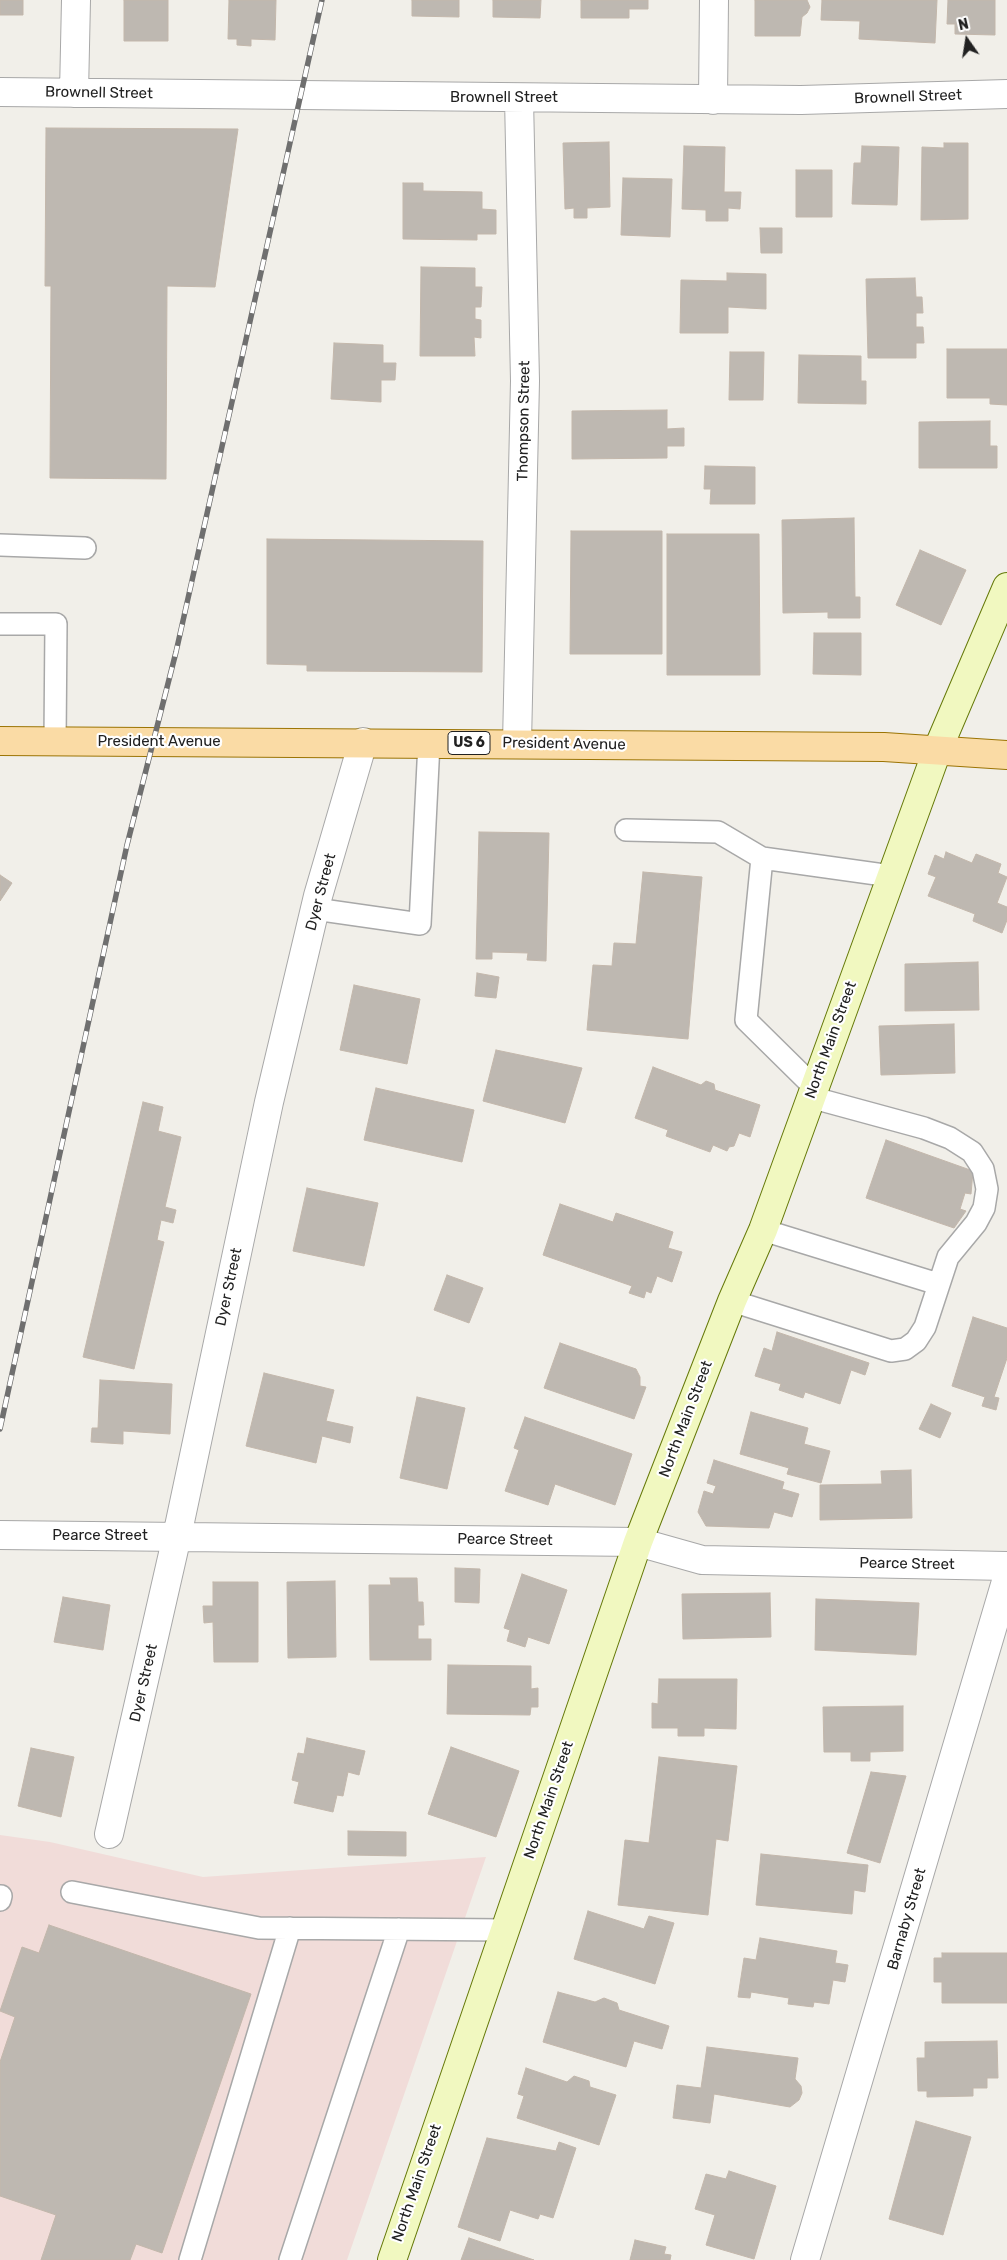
<!DOCTYPE html>
<style>
body{margin:0}
#map{position:relative;width:1007px;height:2260px;overflow:hidden;background:#f1efe9;font-family:Rubik,sans-serif}
canvas{display:block}
.north{position:absolute;left:942px;top:15px;width:50px;height:50px;-webkit-text-stroke:4px #fff;paint-order:stroke;rotate:347deg;font-size:14px;font-weight:700;line-height:20px;text-align:center;color:#212121}
.north::after{content:'';display:block;margin:auto;width:18px;height:22px;background:#212121;clip-path:polygon(50% 0,100% 100%,50% 72%,0 100%)}
</style>
<div id="map">
<canvas width="1007" height="2260"></canvas>
<div class="north">N</div>
</div>
<script>
const c = document.querySelector('canvas').getContext('2d');
c.lineJoin = 'round';
function paint(path, color) {
  c.fillStyle = color;
  c.fill(path, 'evenodd');
}
function poly(rows) {
  const path = new Path2D();
  for (const r of rows) {
    path.moveTo(r[0], r[1]);
    for (let i = 2; i < r.length; i += 2) path.lineTo(r[i], r[i + 1]);
  }
  return path;
}
function stroke(path, color, width, dash) {
  c.strokeStyle = color;
  c.lineWidth = width;
  c.lineCap = dash ? 'butt' : 'round';
  c.setLineDash(dash || []);
  c.stroke(path);
}
function write(font, color, halo, rows, align = 'center') {
  c.font = font + ' Rubik,sans-serif';
  c.lineWidth = 4.5;
  c.setLineDash([]);
  c.textBaseline = 'middle';
  c.strokeStyle = halo;
  c.fillStyle = color;
  for (const [text, x, y, turn = 0] of rows) {
    c.save();
    c.translate(x, y);
    c.rotate((+turn || 0) * Math.PI / 180);
    c.textAlign = isNaN(turn) ? turn : align;
    if (halo) c.strokeText(text, 0, 0);
    c.fillText(text, 0, 0);
    c.restore();
  }
}
const commercial = poly([
 [0,1835,50,1842,203,1877,486,1857,347,2260,0,2260]
]);
const building = poly([
 [0,0,23,0,23,15,0,15,0,0],
 [124,0,168,0,168,41,124,41,124,0],
 [229,0,276,0,275,40,251,39,251,46,237,45,237,39,228,39,229,0],
 [412,0,459,0,459,17,412,16,412,0],
 [493,0,541,0,540,18,493,17,493,0],
 [581,0,648,0,648,9,629,9,629,18,581,18,581,0],
 [755,0,807,0,810,7,807,13,802,17,800,36,755,36,755,0],
 [822,0,937,0,935,43,859,39,860,21,821,20,822,0],
 [948,0,995,0,995,35,955,34,955,24,947,24,948,0],
 [46,128,238,129,215,287,167,286,166,479,50,478,51,286,45,286,46,128],
 [609,142,610,207,587,208,587,218,574,218,574,208,565,209,563,143,609,142],
 [944,143,968,143,968,219,921,220,922,147,944,148,944,143],
 [684,146,725,147,724,192,741,192,740,209,728,208,728,221,706,221,706,210,682,209,684,146],
 [862,146,899,147,897,205,852,204,854,163,861,163,862,146],
 [796,170,832,170,832,217,796,217,796,170],
 [623,178,672,179,670,237,621,235,623,178],
 [403,183,423,183,423,191,482,192,482,209,496,210,496,234,477,234,477,240,403,239,403,183],
 [760,228,782,228,782,253,761,253,760,228],
 [421,267,475,268,475,287,482,287,481,307,475,307,475,319,481,320,481,338,474,337,475,356,420,356,421,267],
 [727,273,766,274,766,309,728,307,728,333,680,333,681,280,727,281,727,273],
 [915,278,916,297,922,297,923,313,916,313,916,327,923,327,924,343,916,343,916,358,868,358,866,279,915,278],
 [334,343,383,345,383,363,396,363,395,380,381,380,381,402,331,399,334,343],
 [947,349,1007,349,1007,405,990,404,990,398,947,398,947,349],
 [730,352,764,352,763,400,729,400,730,352],
 [799,355,861,356,861,381,866,381,866,404,798,403,799,355],
 [667,410,667,429,684,428,684,446,667,446,667,458,572,459,572,411,667,410],
 [990,421,990,446,997,446,997,468,919,468,919,422,990,421],
 [705,466,755,467,755,504,710,504,711,489,704,489,705,466],
 [854,518,855,597,860,597,860,618,828,618,828,612,783,613,782,520,854,518],
 [571,531,662,531,662,654,570,654,571,531],
 [667,534,759,534,760,675,667,675,667,534],
 [267,539,483,541,482,672,307,671,307,665,267,664,267,539],
 [920,550,966,570,941,625,896,605,920,550],
 [814,633,861,633,861,675,813,674,814,633],
 [479,832,549,833,546,961,527,960,528,953,492,952,492,959,476,959,479,832],
 [946,852,972,863,976,854,1001,864,998,873,1007,877,997,903,1007,907,1007,920,1002,933,973,921,975,914,928,896,936,877,928,874,935,855,944,859,946,852],
 [643,872,702,877,688,1039,587,1030,593,965,612,966,614,943,636,944,643,872],
 [0,875,12,883,0,901,0,875],
 [978,962,979,1010,905,1011,905,964,978,962],
 [477,973,499,977,496,998,475,996,477,973],
 [354,985,420,999,407,1064,340,1050,354,985],
 [954,1024,955,1073,881,1075,879,1026,954,1024],
 [496,1050,582,1068,565,1123,483,1101,496,1050],
 [653,1067,701,1085,706,1081,714,1084,715,1090,760,1105,750,1137,739,1133,734,1146,729,1147,727,1151,713,1145,710,1152,666,1136,668,1130,635,1118,653,1067],
 [376,1088,474,1110,462,1162,364,1140,376,1088],
 [143,1102,163,1107,158,1131,181,1137,165,1207,176,1210,173,1223,161,1220,157,1240,164,1242,134,1369,83,1357,143,1102],
 [886,1140,973,1171,971,1194,965,1193,960,1209,966,1211,954,1228,866,1198,886,1140],
 [307,1188,378,1203,364,1266,293,1251,307,1188],
 [560,1204,613,1222,616,1213,673,1232,668,1248,682,1252,672,1282,657,1276,651,1293,646,1291,644,1298,629,1293,632,1286,543,1255,560,1204],
 [447,1275,483,1288,469,1323,434,1310,447,1275],
 [973,1317,1007,1328,1007,1358,994,1397,999,1398,996,1410,982,1406,985,1397,952,1386,973,1317],
 [777,1332,869,1363,865,1375,851,1370,840,1404,805,1392,803,1398,779,1390,781,1384,755,1376,764,1348,772,1351,777,1332],
 [560,1343,636,1369,640,1377,640,1386,646,1387,634,1419,544,1388,560,1343],
 [264,1373,334,1390,326,1421,353,1427,350,1443,322,1436,316,1463,246,1446,264,1373],
 [100,1380,172,1384,170,1434,123,1431,123,1444,91,1442,92,1428,98,1428,100,1380],
 [417,1397,465,1408,447,1489,400,1478,417,1397],
 [931,1404,951,1413,940,1438,919,1429,931,1404],
 [751,1412,808,1428,804,1444,830,1451,821,1483,787,1474,789,1468,740,1454,751,1412],
 [525,1417,632,1454,615,1505,555,1484,548,1505,505,1491,519,1450,514,1448,525,1417],
 [714,1460,784,1482,782,1489,799,1494,792,1517,774,1512,769,1528,706,1526,698,1512,704,1491,713,1494,716,1486,707,1483,714,1460],
 [911,1470,912,1518,820,1520,820,1485,882,1484,881,1471,911,1470],
 [455,1568,480,1569,479,1603,455,1602,455,1568],
 [522,1574,567,1590,549,1644,528,1637,525,1647,507,1641,510,1630,504,1628,522,1574],
 [390,1578,417,1578,418,1602,423,1602,424,1625,418,1625,418,1639,431,1639,431,1660,370,1660,369,1585,391,1585,390,1578],
 [335,1581,336,1657,288,1658,287,1582,335,1581],
 [213,1582,258,1582,258,1662,214,1662,213,1622,204,1623,203,1606,213,1606,213,1582],
 [770,1593,771,1637,683,1639,682,1594,770,1593],
 [63,1597,110,1605,103,1650,54,1642,63,1597],
 [816,1599,919,1603,916,1655,815,1650,816,1599],
 [448,1665,531,1666,531,1689,538,1688,538,1707,531,1707,530,1715,447,1714,448,1665],
 [659,1679,737,1679,736,1729,704,1728,704,1736,678,1736,678,1728,652,1728,652,1703,658,1704,659,1679],
 [903,1706,903,1751,870,1752,870,1761,851,1761,851,1752,824,1752,823,1707,903,1706],
 [307,1738,365,1751,359,1775,348,1772,343,1796,337,1795,333,1812,294,1803,299,1782,292,1780,298,1753,304,1754,307,1738],
 [451,1747,519,1771,496,1837,428,1814,451,1747],
 [31,1748,74,1757,61,1817,18,1806,31,1748],
 [659,1757,737,1766,728,1841,716,1839,708,1915,618,1905,625,1840,649,1843,659,1757],
 [871,1772,906,1776,880,1863,847,1853,871,1772],
 [348,1831,406,1832,406,1856,348,1855,348,1831],
 [761,1854,868,1865,865,1892,854,1890,852,1914,756,1905,761,1854],
 [588,1911,644,1929,649,1916,674,1923,655,1984,574,1959,588,1911],
 [49,1925,251,1994,162,2253,136,2244,130,2260,41,2260,56,2215,0,2196,0,2062,15,2017,0,2011,22,1947,39,1953,49,1925],
 [760,1938,837,1951,835,1963,848,1965,845,1982,833,1980,829,2004,814,2002,813,2007,788,2004,789,1998,751,1992,750,1998,738,1997,744,1958,756,1960,760,1938],
 [942,1953,1007,1953,1007,2003,942,2003,942,1982,934,1982,934,1958,942,1958,942,1953],
 [558,1992,595,2002,604,1998,617,2003,619,2010,669,2026,662,2049,634,2041,626,2067,543,2042,558,1992],
 [997,2041,998,2078,987,2078,987,2088,973,2088,973,2096,927,2097,927,2091,918,2091,917,2058,925,2058,925,2042,997,2041],
 [707,2047,798,2058,795,2079,801,2086,802,2093,799,2100,790,2107,714,2094,710,2123,673,2118,677,2085,701,2088,707,2047],
 [526,2068,567,2082,574,2076,589,2081,590,2087,616,2095,599,2145,517,2118,524,2096,518,2094,526,2068],
 [916,2121,971,2137,943,2235,889,2219,916,2121],
 [487,2138,556,2151,559,2142,576,2148,553,2218,540,2214,538,2219,510,2210,500,2241,458,2227,487,2138],
 [729,2171,776,2186,754,2259,706,2245,715,2215,695,2209,706,2174,726,2179,729,2171],
 [469,2238,534,2260,461,2260,469,2238],
 [635,2240,666,2247,664,2254,671,2255,670,2260,630,2260,635,2240]
]);
const lane = poly([
 [0,545,85,548],
 [0,624,56,624,55,741],
 [626,830,718,832,762,858],
 [315,909,420,924,429,743],
 [814,1087,746,1020,762,858,891,876],
 [763,1230,938,1284],
 [732,1301,891,1351,905,1349,916,1341,925,1327,948,1257,976,1223,984,1208,987,1189,983,1169,972,1152,950,1138,924,1128,810,1097],
 [72,1892,259,1928,505,1930],
 [0,1900,1,1896],
 [190,2260,290,1928],
 [290,2260,399,1929]
]);
const street = poly([
 [0,92,801,100,1007,94],
 [74,93,76,0],
 [713,100,714,0],
 [517,743,525,381,519,98],
 [0,1535,638,1542,702,1560,1007,1566],
 [109,1834,177,1536,269,1102,318,896,363,742],
 [805,2260,1007,1578]
]);
const secondary = poly([
 [392,2260,638,1542,732,1301,763,1230,937,751,1007,587]
]);
const primary = poly([
 [0,741,884,747,1007,755]
]);
const rail = poly([
 [0,1429,127,845,176,652,322,0]
]);
const shields = [
 [469,743,42]
];
const shieldNames = [
 ["US 6",469,743]
];
const streetNames = [
 ["Brownell Street",99,93,1],
 ["Brownell Street",908,97,-2],
 ["Brownell Street",504,98],
 ["Thompson Street",524,421,-89],
 ["President Avenue",159,742],
 ["President Avenue",564,744,1],
 ["Dyer Street",321,892,-75],
 ["North Main Street",831,1040,-70],
 ["Dyer Street",229,1287,-78],
 ["North Main Street",686,1419,-69],
 ["Pearce Street",100,1536],
 ["Pearce Street",505,1540,1],
 ["Pearce Street",907,1564,1],
 ["Dyer Street",144,1683,-77],
 ["North Main Street",549,1800,-71],
 ["Barnaby Street",907,1919,-74],
 ["North Main Street",417,2183,-71]
];
paint(commercial, '#f1dcd9');
paint(building, '#beb8b1');
stroke(building, '#c3b7ab', 1);
stroke(lane, '#a8a8a8', 24);
stroke(street, '#a8a8a8', 30);
stroke(secondary, '#657908', 30);
stroke(primary, '#9b7404', 30);
stroke(lane, '#fff', 21);
stroke(street, '#fff', 28);
stroke(secondary, '#f1f8c0', 28);
stroke(primary, '#fadba5', 28);
stroke(rail, '#6f6f6f', 5.5);
stroke(rail, '#fff', 4, [11]);
for (const [x, y, w] of shields) {
  const box = new Path2D();
  box.roundRect(x - w / 2, y - 11.5, w, 23, 4);
  c.fillStyle = '#fff';
  c.fill(box);
  stroke(box, '#212121', 1);
}
write('bold 14px', '#212121', null, shieldNames);
write('15px', '#212121', '#fff', streetNames);
</script>
